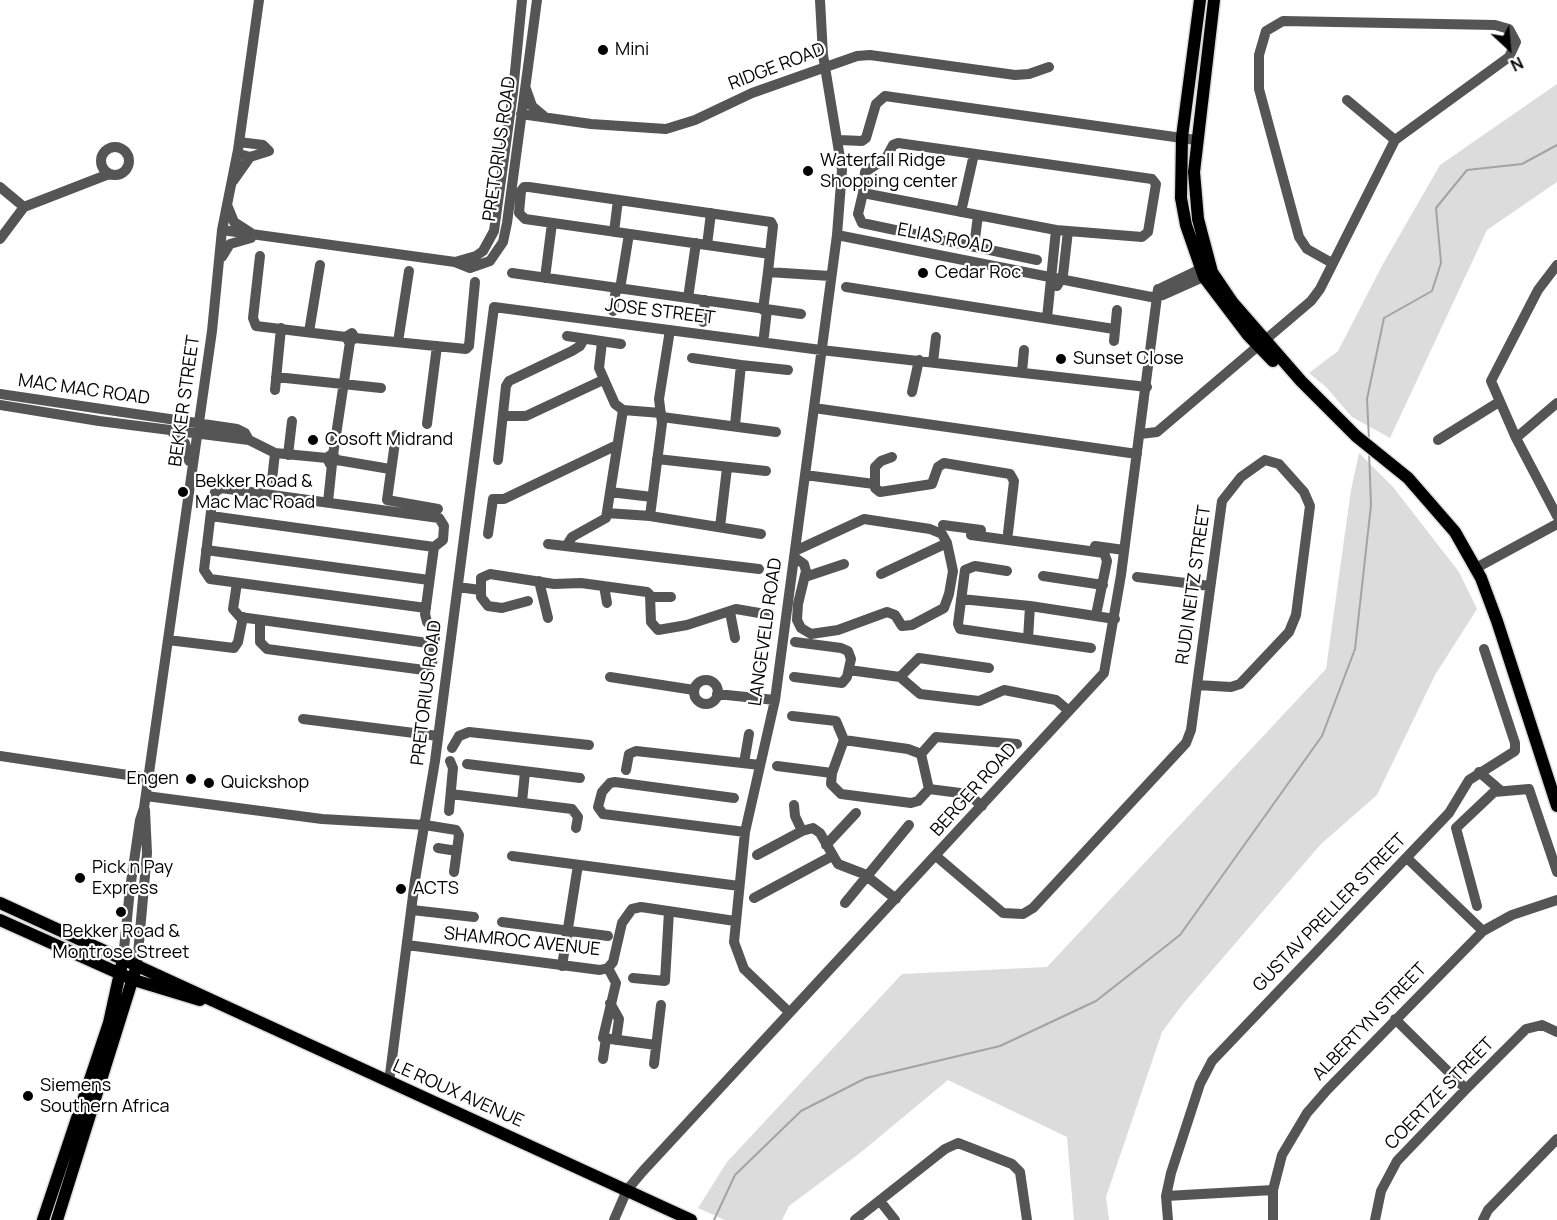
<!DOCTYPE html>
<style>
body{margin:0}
#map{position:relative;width:1557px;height:1220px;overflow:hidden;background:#fff;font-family:Manrope,sans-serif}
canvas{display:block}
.north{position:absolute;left:1479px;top:18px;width:60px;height:60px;-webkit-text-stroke:4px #fff;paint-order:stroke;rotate:154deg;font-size:16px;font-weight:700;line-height:24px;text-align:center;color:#000}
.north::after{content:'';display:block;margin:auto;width:21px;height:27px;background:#000;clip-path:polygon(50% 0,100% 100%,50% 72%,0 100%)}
</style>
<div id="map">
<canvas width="1557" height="1220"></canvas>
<div class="north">N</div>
</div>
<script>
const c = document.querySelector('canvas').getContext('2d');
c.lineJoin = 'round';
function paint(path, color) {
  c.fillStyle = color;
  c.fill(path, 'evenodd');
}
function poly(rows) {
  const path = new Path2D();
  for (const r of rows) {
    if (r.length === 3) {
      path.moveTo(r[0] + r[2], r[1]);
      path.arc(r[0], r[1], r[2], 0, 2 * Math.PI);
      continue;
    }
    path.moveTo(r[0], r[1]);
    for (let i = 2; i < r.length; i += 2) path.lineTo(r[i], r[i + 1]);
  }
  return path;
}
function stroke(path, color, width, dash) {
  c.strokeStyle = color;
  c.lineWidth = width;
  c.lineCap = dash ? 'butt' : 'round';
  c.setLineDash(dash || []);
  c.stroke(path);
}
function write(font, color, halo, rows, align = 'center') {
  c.font = font + ' Manrope,sans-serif';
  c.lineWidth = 4.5;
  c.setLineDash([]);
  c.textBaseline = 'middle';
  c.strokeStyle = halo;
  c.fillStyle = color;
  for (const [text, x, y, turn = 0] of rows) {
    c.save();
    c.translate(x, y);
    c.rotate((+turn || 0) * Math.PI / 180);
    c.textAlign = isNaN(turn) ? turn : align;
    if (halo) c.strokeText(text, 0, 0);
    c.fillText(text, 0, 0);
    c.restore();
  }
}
const green = poly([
 [1557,84,1557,182,1487,230,1390,438,1352,417,1326,387,1309,373,1338,351,1383,264,1440,165],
 [1359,453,1393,487,1459,572,1477,609,1435,675,1377,795,1321,844,1183,1004,1162,1032,1106,1197,1109,1220,1074,1220,1067,1137,948,1080,860,1153,789,1206,782,1220,725,1220,698,1208,727,1162,902,974,1047,967,1326,669,1351,490]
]);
const stream = poly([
 [1369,440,1367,399,1384,318,1432,291,1441,263,1436,208,1467,170,1522,164,1557,145],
 [714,1220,735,1175,801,1111,866,1078,1000,1046,1096,1001,1180,935,1322,736,1355,649,1371,505,1369,451]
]);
const minor = poly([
 [526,89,532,106,545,117],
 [1347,100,1395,140],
 [521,114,591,124,666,129,695,120,752,93,857,56,870,55,1015,75,1029,74,1049,67],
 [839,140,862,141,866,138,876,104,885,96,1196,140],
 [239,142,263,145,269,151],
 [898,143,1152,179,1156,184,1148,232,1142,237,1056,230,863,193,865,172,886,158,893,145,898,143],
 [115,161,14],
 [243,155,250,157,269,151],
 [233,181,250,157],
 [0,187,24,207],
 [863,193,858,214,862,223,1037,260],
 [227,205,234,222,251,233],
 [961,212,974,154],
 [222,230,455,262,470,268,490,261,503,242,507,223,537,0],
 [614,232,618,200],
 [837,235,1151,297,1163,295,1210,274],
 [0,239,24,207,109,174],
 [707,245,711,213],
 [974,247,978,215],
 [260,256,253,318,256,326,346,337,349,342,355,338,352,333,346,337],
 [222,257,230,244,251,238],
 [455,262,476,256,483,251,494,231,513,92,522,0],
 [1557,265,1538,290,1491,381,1516,438,1557,516],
 [768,272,830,276],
 [512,273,801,314],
 [545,278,552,223],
 [1057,286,1063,275,1068,231],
 [846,287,1114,329],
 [1161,288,1209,265],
 [620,289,629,234],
 [688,298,696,243],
 [763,310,768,272,773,226,771,222,529,187,524,187,521,191,519,213,525,219,770,254],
 [613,311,616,288],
 [1047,318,1056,230],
 [703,322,705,300],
 [309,332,320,265],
 [567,336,621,344],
 [764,336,767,310],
 [355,338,466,349,469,346,475,282],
 [1114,341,1117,310],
 [398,342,409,271],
 [602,342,599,368,615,404,623,410,661,413],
 [692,358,741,365],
 [933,362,936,337],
 [1022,372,1024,350],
 [276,377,381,388],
 [275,390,281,328],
 [912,392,919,360],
 [0,394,237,429,245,433,249,440],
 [0,405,99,421,249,440,275,453,327,458,332,454,337,460,330,464,327,458],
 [814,408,1137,454],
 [504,416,526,416,603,380],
 [662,417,776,432],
 [427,424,437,346],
 [735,425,741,365,788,370],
 [172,432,185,443,189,461],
 [1140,434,1157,432,1311,301,1320,289,1395,140,1509,57,1516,42,1509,29,1495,25,1283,21,1266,31,1259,55,1259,89,1299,237,1307,249,1332,263],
 [396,435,387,500,438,509],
 [1516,438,1557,403],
 [1438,440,1499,402],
 [288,455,292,421],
 [333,455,350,342],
 [892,457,881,461,875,467,875,488,880,492,932,484,938,467,944,463,1010,474,1014,481,1008,533],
 [657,459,766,471],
 [337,460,390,469],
 [498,460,506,386,509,381,572,351,580,346,584,339],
 [1265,460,1279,464,1304,492,1310,506,1296,615,1289,632,1240,684,1231,687,1197,685,1222,501,1241,477,1265,460],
 [805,475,874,484],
 [272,480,275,453],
 [610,492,652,497],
 [328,502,332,464],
 [607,513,650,516,761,534],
 [211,516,434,547,443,540,444,526,439,518,221,488,215,492,212,503,204,570,210,579,426,608],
 [650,516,662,423,659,399,670,330],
 [943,525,981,530],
 [720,527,727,468],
 [488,534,493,499,504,499,617,445],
 [971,535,1104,553,1107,561,1096,615],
 [548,544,759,569],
 [567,545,572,537,606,518,623,410],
 [1095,546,1124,550],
 [206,550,429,580],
 [794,557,804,564,806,571,798,604,797,620,801,628,811,634,838,630,887,612,895,615,902,626,912,625,944,608,949,594,953,571,947,543,942,534,930,529,864,519,795,551],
 [1476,568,1557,524],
 [1007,571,975,566,965,570,958,624,960,629,1091,648],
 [881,574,947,543],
 [1043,576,1103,585],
 [805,577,844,564],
 [1137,577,1210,586],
 [539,581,548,618],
 [237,583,233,609,240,617,435,644],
 [604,586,607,603],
 [458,587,480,590],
 [650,597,671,597],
 [961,599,1030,606,1115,619],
 [528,601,502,608,488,606,481,597,481,578,490,574,554,584,581,583,647,592,650,595,651,622,658,630,687,625,736,609,765,614],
 [730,612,735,638],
 [260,621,260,642,267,649,424,670,432,664,435,638,435,631,427,622,425,614,434,547],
 [1028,639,1030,606],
 [168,640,234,648,238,642,243,617],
 [849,670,900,677,920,694,979,701,1004,690,1056,700,1069,711],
 [610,677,694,690],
 [794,677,842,683,847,677,851,659,848,651,841,648,795,642],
 [900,677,919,658,989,668],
 [706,692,12],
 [717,694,775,700],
 [792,716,836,721,844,740],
 [303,719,438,736],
 [452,748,459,736,469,732,589,745],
 [921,754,908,749,844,740,832,773,831,784,841,794,911,803,918,801,929,789,921,754,936,737,1017,744],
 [0,756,148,778],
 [744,763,749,734],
 [467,764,580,778],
 [777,766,832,773],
 [626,770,629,754,636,751,760,765],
 [1479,772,1500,790],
 [929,789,968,794,982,806],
 [451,794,572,809,578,817,576,828],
 [146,796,322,819,425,825,456,830,459,835,454,872],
 [734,798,615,782,610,783,602,792,598,807,603,814,745,832],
 [522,802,525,772],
 [794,805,795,816,802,831],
 [449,811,453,768,450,761],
 [826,845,856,813],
 [438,848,457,851],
 [757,855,802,831,813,828,820,833,838,864,864,874,896,899],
 [512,856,739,886],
 [936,856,1003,913,1023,914,1033,908,1186,743,1191,730,1197,685],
 [1407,858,1483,931],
 [754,898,832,856],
 [845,903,909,825],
 [1477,906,1456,828,1494,792,1529,789,1557,872],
 [412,910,474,917],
 [502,922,608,936],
 [407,945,600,970,608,968,613,962,622,923,632,909,641,907,735,921],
 [123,959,130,889,140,820,144,808,212,331,222,230,238,150,259,0],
 [137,965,147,853,145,810],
 [562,966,578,865],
 [608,968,616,983,603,1038,656,1045],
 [633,978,665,981,669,911],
 [610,1003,619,1019,616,1040],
 [789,1012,744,969,734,942,745,832,775,700,837,235,842,170,823,55,820,0],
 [1395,1019,1466,1089],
 [603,1059,606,1038],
 [654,1064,661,1005],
 [389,1082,415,880,435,761,494,307,821,350,1147,387],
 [1166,1196,1273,1190],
 [880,1201,895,1220],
 [614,1220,627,1190,643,1171,1104,673,1121,575,1158,289],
 [855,1220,945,1149,958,1143,1012,1164,1020,1172,1027,1220],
 [1168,1220,1166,1196,1171,1173,1200,1084,1212,1061,1449,813,1469,780,1515,751,1515,743,1484,649],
 [1273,1220,1273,1190,1282,1155,1307,1113,1327,1090,1483,931,1512,915,1557,900],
 [1375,1220,1381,1191,1397,1161,1466,1089,1526,1029,1542,1025,1557,1032],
 [1483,1220,1488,1210,1557,1139]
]);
const major = poly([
 [1200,0,1182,137,1181,198,1186,225,1204,277,1248,335,1273,361],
 [1214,0,1194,172,1198,219,1212,272,1233,303,1301,381,1356,436,1408,478,1455,532,1481,578,1497,621,1557,806],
 [0,903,691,1220],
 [0,920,134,980,200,1000],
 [43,1220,109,1023,123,959],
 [57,1220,137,965]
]);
const markers = [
 [603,50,6,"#000"],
 [808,171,6,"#000"],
 [923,273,6,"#000"],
 [1061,359,6,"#000"],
 [313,440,6,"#000"],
 [183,492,6,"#000"],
 [191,779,6,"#000"],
 [209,783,6,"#000"],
 [80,878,6,"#000"],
 [401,889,6,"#000"],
 [121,912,6,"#000"],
 [28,1096,6,"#000"]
];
const poiNames = [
 ["Mini",615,50],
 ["Waterfall Ridge",820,161],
 ["Shopping center",820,182],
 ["Cedar Roc",935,273],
 ["Sunset Close",1073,359],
 ["Cosoft Midrand",325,440],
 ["Bekker Road &",195,482],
 ["Mac Mac Road",195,503],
 ["Engen",179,779,"right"],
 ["Quickshop",221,783],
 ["Pick n Pay",92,868],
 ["Express",92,889],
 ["ACTS",413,889],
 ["Bekker Road &",121,932,"center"],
 ["Montrose Street",121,953,"center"],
 ["Siemens",40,1086],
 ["Southern Africa",40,1107]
];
const streetNames = [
 ["RIDGE ROAD",777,67,-21],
 ["PRETORIUS ROAD",500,149,-82],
 ["ELIAS ROAD",945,239,11],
 ["JOSE STREET",660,312,7],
 ["MAC MAC ROAD",84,390,8],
 ["BEKKER STREET",185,401,-82],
 ["RUDI NEITZ STREET",1194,585,-82],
 ["LANGEVELD ROAD",766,632,-82],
 ["PRETORIUS ROAD",427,693,-83],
 ["BERGER ROAD",974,790,-48],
 ["GUSTAV PRELLER STREET",1330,913,-46],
 ["SHAMROC AVENUE",522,942,6],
 ["ALBERTYN STREET",1370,1022,-46],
 ["LE ROUX AVENUE",458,1094,24],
 ["COERTZE STREET",1440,1094,-46]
];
paint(green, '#dcdcdc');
stroke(stream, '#a3a3a3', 2);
stroke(major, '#dbdbdb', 15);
stroke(minor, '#555', 10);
stroke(major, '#000', 12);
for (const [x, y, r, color] of markers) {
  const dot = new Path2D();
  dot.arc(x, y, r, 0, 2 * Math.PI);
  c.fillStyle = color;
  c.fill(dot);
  stroke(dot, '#fff', 2);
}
write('18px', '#000', '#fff', poiNames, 'left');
write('18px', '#000', '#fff', streetNames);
</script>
